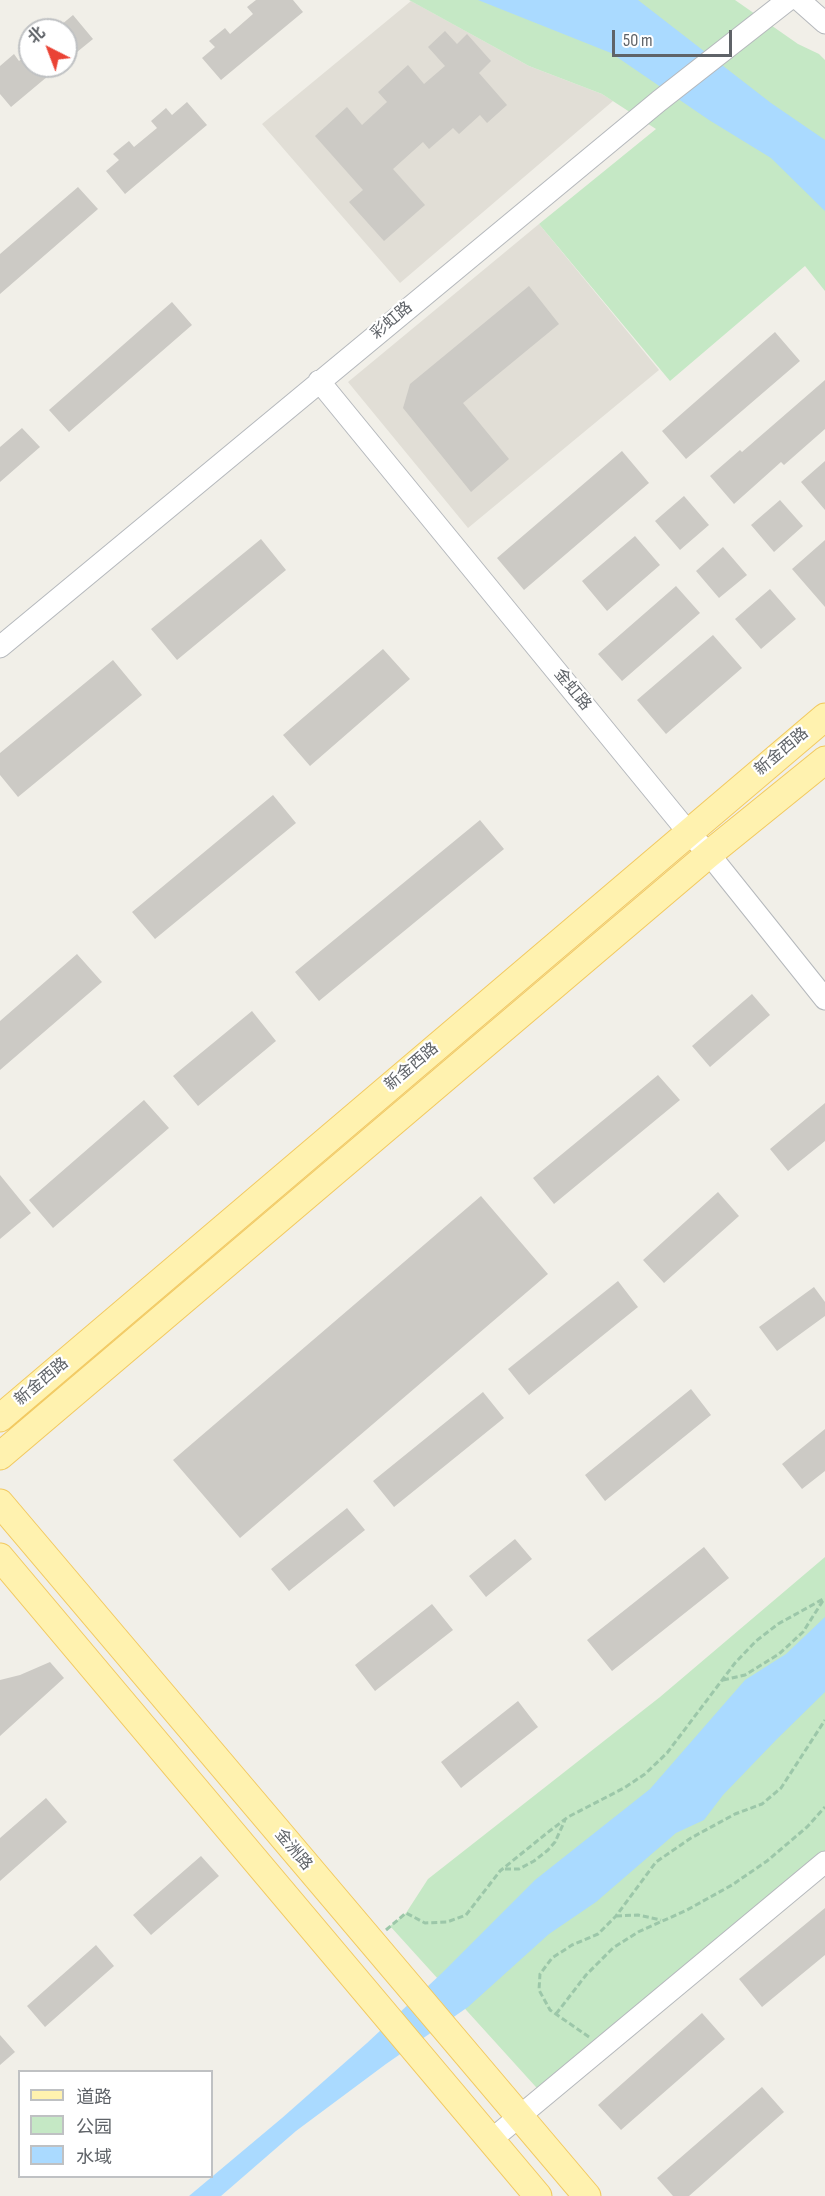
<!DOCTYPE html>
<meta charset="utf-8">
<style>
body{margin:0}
#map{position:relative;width:825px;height:2196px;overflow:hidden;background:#f1efe8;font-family:"Sofia Sans Condensed","Noto Sans SC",sans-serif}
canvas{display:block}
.legend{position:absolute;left:18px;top:2070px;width:195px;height:108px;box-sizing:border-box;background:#fff;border:2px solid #bfc1c3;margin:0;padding:8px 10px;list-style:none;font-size:18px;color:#5f6368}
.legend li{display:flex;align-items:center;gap:12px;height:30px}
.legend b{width:30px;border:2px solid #bfc1c3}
.north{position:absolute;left:18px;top:18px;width:60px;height:60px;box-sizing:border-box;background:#fff;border:2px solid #bfc1c3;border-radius:50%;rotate:318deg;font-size:16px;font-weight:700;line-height:24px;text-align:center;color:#5f6368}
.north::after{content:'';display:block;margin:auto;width:21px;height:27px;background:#ea4335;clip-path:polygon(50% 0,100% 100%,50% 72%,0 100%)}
.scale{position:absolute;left:612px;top:30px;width:120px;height:27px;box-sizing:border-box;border:3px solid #5f6368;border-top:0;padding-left:8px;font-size:18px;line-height:21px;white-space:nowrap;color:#5f6368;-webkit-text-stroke:4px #fff;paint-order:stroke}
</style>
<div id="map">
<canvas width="825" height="2196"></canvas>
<ul class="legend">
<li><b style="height:8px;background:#fff2af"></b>道路</li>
<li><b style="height:16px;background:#c5e8c5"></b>公园</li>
<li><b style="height:16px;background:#aadaff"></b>水域</li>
</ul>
<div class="north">北</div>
<div class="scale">50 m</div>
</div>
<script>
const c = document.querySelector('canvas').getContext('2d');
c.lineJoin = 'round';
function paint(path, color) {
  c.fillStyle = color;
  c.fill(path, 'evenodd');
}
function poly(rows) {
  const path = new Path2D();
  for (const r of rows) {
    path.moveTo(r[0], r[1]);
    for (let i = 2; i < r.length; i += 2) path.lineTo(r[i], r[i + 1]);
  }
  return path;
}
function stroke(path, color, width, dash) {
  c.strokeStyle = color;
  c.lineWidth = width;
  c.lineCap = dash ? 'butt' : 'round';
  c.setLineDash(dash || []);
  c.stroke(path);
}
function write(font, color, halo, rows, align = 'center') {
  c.font = font + ' "Sofia Sans Condensed","Noto Sans SC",sans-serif';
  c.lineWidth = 4.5;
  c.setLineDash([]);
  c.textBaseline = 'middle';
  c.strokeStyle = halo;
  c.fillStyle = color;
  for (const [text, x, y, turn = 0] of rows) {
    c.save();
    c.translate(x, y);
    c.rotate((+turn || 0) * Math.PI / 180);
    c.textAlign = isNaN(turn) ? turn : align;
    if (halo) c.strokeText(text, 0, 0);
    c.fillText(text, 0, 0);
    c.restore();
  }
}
const education = poly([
 [411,1,529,66,602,94,613,101,400,283,262,124],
 [539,224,659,370,468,528,348,382]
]);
const green = poly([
 [409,0,735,0,798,44,819,54,825,60,825,291,805,266,670,381,539,224,656,129,602,94,529,66],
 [825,1557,825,1862,545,2097,390,1926,406,1913,428,1879,660,1697]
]);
const water = poly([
 [478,0,638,0,771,103,825,140,825,211,771,158,709,120,611,53],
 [825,1617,825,1692,777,1739,723,1795,704,1820,676,1833,596,1902,549,1934,468,2007,386,2064,296,2131,221,2196,189,2196,282,2118,367,2043,442,1973,535,1880,650,1789,745,1680,786,1654]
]);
const building = poly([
 [256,0,293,0,303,12,221,80,202,58,215,47,209,41,225,28,230,34,253,14,247,7],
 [73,15,93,39,66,61,66,30,55,30],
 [445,31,457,44,467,34,491,61,479,73,507,105,487,123,480,115,459,134,453,128,429,149,423,142,393,169,425,205,384,241,349,202,363,190,315,136,347,107,362,125,387,102,378,92,408,65,424,84,445,66,428,47],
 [30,52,30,66,60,66,11,107,0,94,0,66,14,54,19,61],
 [187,102,207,125,125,194,106,171,119,160,113,154,129,141,134,147,157,128,151,121,166,108,172,115],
 [78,187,98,209,0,294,0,254],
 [529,286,559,324,463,403,509,459,471,492,403,408,410,384],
 [172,302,192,325,69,432,49,410],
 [775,332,800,361,686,459,662,431],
 [825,380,825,429,784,465,781,462,734,504,710,476,740,450,742,452],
 [22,428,40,447,0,482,0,447],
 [622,451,649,483,524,590,497,558],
 [825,461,825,510,801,482],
 [684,496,709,525,680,550,655,521],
 [780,500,803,526,774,552,751,525],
 [635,536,660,565,607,611,582,581],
 [261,539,286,570,177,660,151,629],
 [825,540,825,607,792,569],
 [723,547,747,575,719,598,696,571],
 [676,586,700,613,622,681,598,654],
 [770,589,796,619,761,649,735,619],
 [713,635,742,668,666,734,637,700],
 [383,649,410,679,310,766,283,735],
 [113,660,142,695,18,797,0,775,0,753],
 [273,795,296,823,155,939,132,912],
 [480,820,504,849,319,1001,295,972],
 [77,954,102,982,0,1070,0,1021],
 [752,994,770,1015,710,1067,692,1046],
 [252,1011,276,1041,198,1106,173,1076],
 [658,1075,680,1100,554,1204,533,1178],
 [144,1100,169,1128,53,1228,29,1200],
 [825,1103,825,1141,788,1171,770,1149],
 [0,1175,31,1213,0,1239],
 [718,1192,739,1216,664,1283,643,1260],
 [481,1196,548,1274,240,1538,173,1460],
 [618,1281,638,1307,529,1395,508,1369],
 [814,1287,825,1302,825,1316,777,1351,759,1327],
 [691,1389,711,1415,605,1501,585,1475],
 [483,1392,504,1418,394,1507,373,1481],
 [825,1429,825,1471,802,1489,782,1464],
 [347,1508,365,1530,289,1591,271,1569],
 [515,1539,532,1559,486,1597,469,1576],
 [704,1547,729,1578,612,1671,587,1640],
 [432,1604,453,1630,375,1691,355,1665],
 [50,1662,64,1678,0,1736,0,1680,20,1675],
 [518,1701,538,1727,461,1788,441,1762],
 [46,1798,67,1822,0,1881,0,1838],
 [201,1856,219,1876,151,1935,133,1915],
 [825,1908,825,1955,762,2007,739,1979],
 [96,1945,114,1966,45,2027,27,2006],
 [702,2013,725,2039,621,2130,598,2105],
 [0,2035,15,2052,0,2065],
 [762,2087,784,2112,689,2196,673,2196,657,2178]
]);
const path = poly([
 [723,1680,745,1675,779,1654,803,1632,824,1599],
 [505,1869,519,1869,534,1861,548,1850,555,1842,565,1820],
 [616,1916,638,1915,661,1920],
 [386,1930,406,1913,425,1923,447,1922,466,1915,500,1871,547,1833,568,1817,624,1788,645,1774,667,1753,735,1663,756,1641,778,1624,825,1598],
 [556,2014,586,1975,613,1948,638,1932,687,1910,732,1885,767,1861,807,1827,825,1807],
 [589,2037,550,2010,539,1990,540,1974,552,1958,572,1945,598,1934,616,1916,656,1862,691,1838,735,1814,762,1804,781,1788,825,1720]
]);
const minor = poly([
 [799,0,825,23],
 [319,381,688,832,709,854,825,999],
 [0,647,659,101,788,0],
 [491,2140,825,1862]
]);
const major = poly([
 [0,1418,825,717],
 [0,1456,709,854,825,760],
 [0,1503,587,2196],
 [0,1557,538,2196]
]);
const streetNames = [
 ["彩虹路",392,321,-40],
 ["金虹路",572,690,51],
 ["新金西路",782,752,-40],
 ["新金西路",412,1067,-40],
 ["新金西路",42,1382,-40],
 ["金洲路",293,1850,50]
];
paint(education, '#e1ded6');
paint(green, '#c5e8c5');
paint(water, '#aadaff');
paint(building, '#cccac5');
stroke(minor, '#b5b8bc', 23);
stroke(major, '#f2c960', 29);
stroke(path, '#9cc7a9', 3, [6, 3]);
stroke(minor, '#fff', 21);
stroke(major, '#fff2af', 27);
write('16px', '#5f6368', '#fff', streetNames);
</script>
